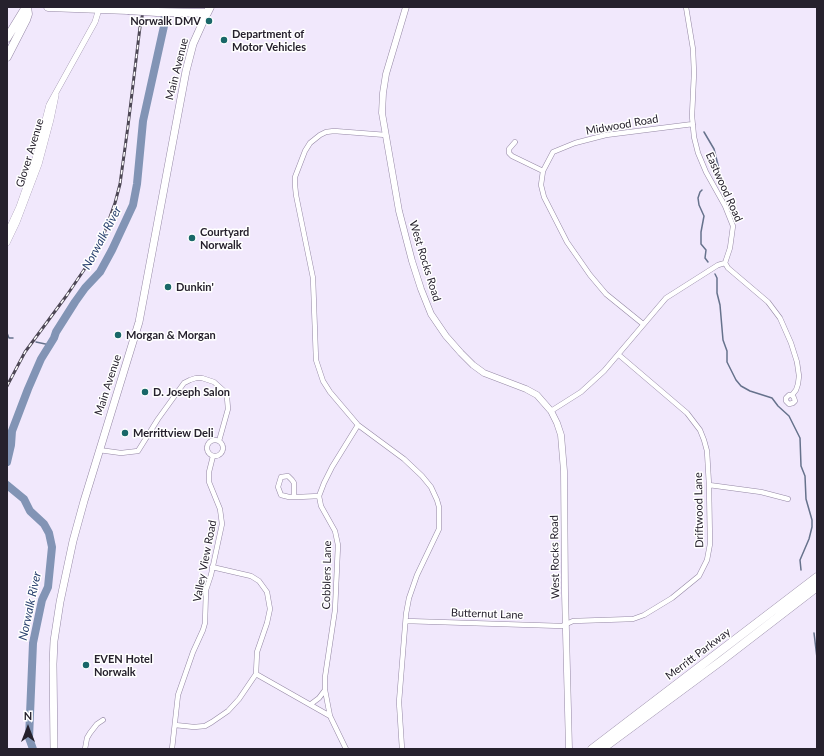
<!DOCTYPE html>
<style>
body{margin:0}
#map{position:relative;width:824px;height:756px;overflow:hidden;background:#f1e8fc;font-family:Lato,sans-serif}
canvas{display:block}
.frame{position:absolute;inset:0;border:8px solid #26212d;pointer-events:none}
.north{position:absolute;left:8px;top:708px;width:40px;height:40px;-webkit-text-stroke:3px #fff;paint-order:stroke;rotate:0deg;font-size:11px;font-weight:700;line-height:16px;text-align:center;color:#26212d}
.north::after{content:'';display:block;margin:auto;width:14px;height:18px;background:#26212d;clip-path:polygon(50% 0,100% 100%,50% 72%,0 100%)}
</style>
<div id="map">
<canvas width="824" height="756"></canvas>
<div class="frame"></div>
<div class="north">N</div>
</div>
<script>
const c = document.querySelector('canvas').getContext('2d');
c.lineJoin = 'round';
function poly(rows) {
  const path = new Path2D();
  for (const r of rows) {
    if (r.length === 3) {
      path.moveTo(r[0] + r[2], r[1]);
      path.arc(r[0], r[1], r[2], 0, 2 * Math.PI);
      continue;
    }
    path.moveTo(r[0], r[1]);
    for (let i = 2; i < r.length; i += 2) path.lineTo(r[i], r[i + 1]);
  }
  return path;
}
function stroke(path, color, width, dash) {
  c.strokeStyle = color;
  c.lineWidth = width;
  c.lineCap = dash ? 'butt' : 'round';
  c.setLineDash(dash || []);
  c.stroke(path);
}
function write(font, color, halo, rows, align = 'center') {
  c.font = font + ' Lato,sans-serif';
  c.lineWidth = 3;
  c.setLineDash([]);
  c.textBaseline = 'middle';
  c.strokeStyle = halo;
  c.fillStyle = color;
  for (const [text, x, y, turn = 0] of rows) {
    c.save();
    c.translate(x, y);
    c.rotate((+turn || 0) * Math.PI / 180);
    c.textAlign = isNaN(turn) ? turn : align;
    if (halo) c.strokeText(text, 0, 0);
    c.fillText(text, 0, 0);
    c.restore();
  }
}
const stream = poly([
 [704,132,714,149,719,169,718,179],
 [702,190,700,192,698,198,699,205,704,216,701,232,701,244,706,250,705,258,708,262],
 [715,274,717,278,717,293,720,305,723,340,727,351,727,362,736,380,741,386,750,391,772,398,778,406,789,416,800,438,801,466,805,476,806,499,812,520,812,527,809,539,800,560,801,570],
 [7,333,9,338,13,338],
 [36,342,50,345],
 [814,633,817,658]
]);
const river = poly([
 [7,462,11,445,12,431,28,389,41,359,54,338,56,332,75,302,85,288,100,272,112,250,133,205,137,184,143,121,164,26,165,7],
 [7,485,24,499,30,511,44,524,49,533,52,547,48,587,42,600,33,643,29,738,33,749]
]);
const minor = poly([
 [686,7,693,49,694,73,692,116,694,137,698,153,706,172,725,206,733,226,730,248,725,263],
 [386,135,334,131,326,132,320,135,310,143,305,151,295,177,295,185,296,195,313,278,316,360,323,381,330,392,358,425,404,459,422,476,431,487,437,500,439,507,439,529,417,575,409,598,406,614,399,702,402,749],
 [515,142,509,149,509,153,512,156,543,171,541,185,544,197,567,242,590,275,606,294,643,324],
 [543,171,553,152,575,143,606,135,693,124],
 [725,263,728,268,768,302,780,318,791,343,797,362,799,376,798,384,796,390,792,395,789,395,786,398,786,401,789,404,793,403,795,401,794,398,792,395],
 [551,411,581,392,604,371,666,298,718,265,725,263],
 [215,448,8],
 [99,450,121,453,138,451,158,419,184,383,190,380,196,378,202,378,214,382,224,391,227,397,228,409,219,441],
 [709,485,761,492,788,499],
 [294,497,294,483,292,480,288,476,281,477,278,487,281,495,289,497,298,497,319,496],
 [406,621,562,626,573,621,633,619,644,615,672,598,699,576,707,560,710,544,709,485,707,451,704,440,700,430,687,413,619,355],
 [256,674,330,716,346,749],
 [311,704,319,698,325,690],
 [330,716,325,690,325,677,335,610,338,545,335,531,321,506,319,496,324,483,332,467,358,425],
 [175,725,194,727,205,726,212,722,228,711,239,699,256,674,257,652,267,623,270,609,267,592,259,581,251,576,212,567],
 [85,749,87,738,90,733,97,724,103,720],
 [172,749,178,695,193,652,203,630,205,623,206,590,211,575,222,524,220,509,209,482,209,472,213,456]
]);
const tertiary = poly([
 [7,233,19,207,33,167,49,105,95,22,99,9],
 [7,243,17,222,39,164,51,119,56,95]
]);
const secondary = poly([
 [406,7,386,74,383,93,382,113,399,211,412,261,421,289,431,314,446,336,461,353,473,365,484,373,526,389,537,395,551,411,557,423,561,435,564,471,565,593,569,749]
]);
const primary = poly([
 [54,749,53,664,54,641,60,602,73,541,84,501,139,322,186,71,193,44,207,13]
]);
const trunk = poly([
 [48,7,128,10],
 [157,12,207,13,210,7]
]);
const motorway = poly([
 [7,38,26,7],
 [7,57,26,20,28,14,27,7],
 [592,749,817,577],
 [602,749,721,661,817,587]
]);
const rail = poly([
 [7,386,25,352,67,295,88,264,105,231,115,203,120,184,128,126,140,27,144,7]
]);
const trunkBridge = poly([
 [128,10,157,12]
]);
const markers = [
 [209,21,4,"#196768"],
 [224,40,4,"#196768"],
 [192,238,4,"#196768"],
 [168,287,4,"#196768"],
 [118,335,4,"#196768"],
 [145,392,4,"#196768"],
 [125,433,4,"#196768"],
 [86,665,4,"#196768"]
];
const poiNames = [
 ["Norwalk DMV",201,21,"right"],
 ["Department of",232,34],
 ["Motor Vehicles",232,47],
 ["Courtyard",200,232],
 ["Norwalk",200,245],
 ["Dunkin'",176,287],
 ["Morgan & Morgan",126,335],
 ["D. Joseph Salon",153,392],
 ["Merrittview Deli",133,433],
 ["EVEN Hotel",94,659],
 ["Norwalk",94,672]
];
const streetNames = [
 ["Main Avenue",177,69,-76],
 ["Midwood Road",622,125,-10],
 ["Glover Avenue",30,153,-73],
 ["Eastwood Road",724,187,66],
 ["West Rocks Road",425,261,73],
 ["Main Avenue",108,385,-72],
 ["Driftwood Lane",699,510,-91],
 ["West Rocks Road",555,557,-91],
 ["Valley View Road",205,561,-79],
 ["Cobblers Lane",327,575,-89],
 ["Butternut Lane",487,614,2],
 ["Merritt Parkway",698,654,-37]
];
const waterNames = [
 ["Norwalk River",102,238,-62],
 ["Norwalk River",30,606,-78]
];
stroke(stream, '#66728c', 1.5);
stroke(river, '#8294b5', 8);
stroke(minor, '#9487a4', 5.5);
stroke(tertiary, '#9487a4', 6);
stroke(secondary, '#9487a4', 7);
stroke(primary, '#9487a4', 8);
stroke(trunk, '#9487a4', 9);
stroke(motorway, '#9487a4', 9);
stroke(minor, '#fff', 4.5);
stroke(tertiary, '#fff', 5.5);
stroke(secondary, '#fff', 6);
stroke(primary, '#fff', 7);
stroke(trunk, '#fff', 8);
stroke(motorway, '#fff', 8);
stroke(rail, '#4d4755', 3);
stroke(rail, '#fff', 1.5, [4.5]);
stroke(trunkBridge, '#9487a4', 9, []);
stroke(trunkBridge, '#fff', 8);
for (const [x, y, r, color] of markers) {
  const dot = new Path2D();
  dot.arc(x, y, r, 0, 2 * Math.PI);
  c.fillStyle = color;
  c.fill(dot);
  stroke(dot, '#fff', 1.5);
}
write('bold 11px', '#26212d', '#fff', poiNames, 'left');
write('11px', '#26212d', '#fff', streetNames);
write('italic 12px', '#2a426f', '#fff', waterNames);
</script>
